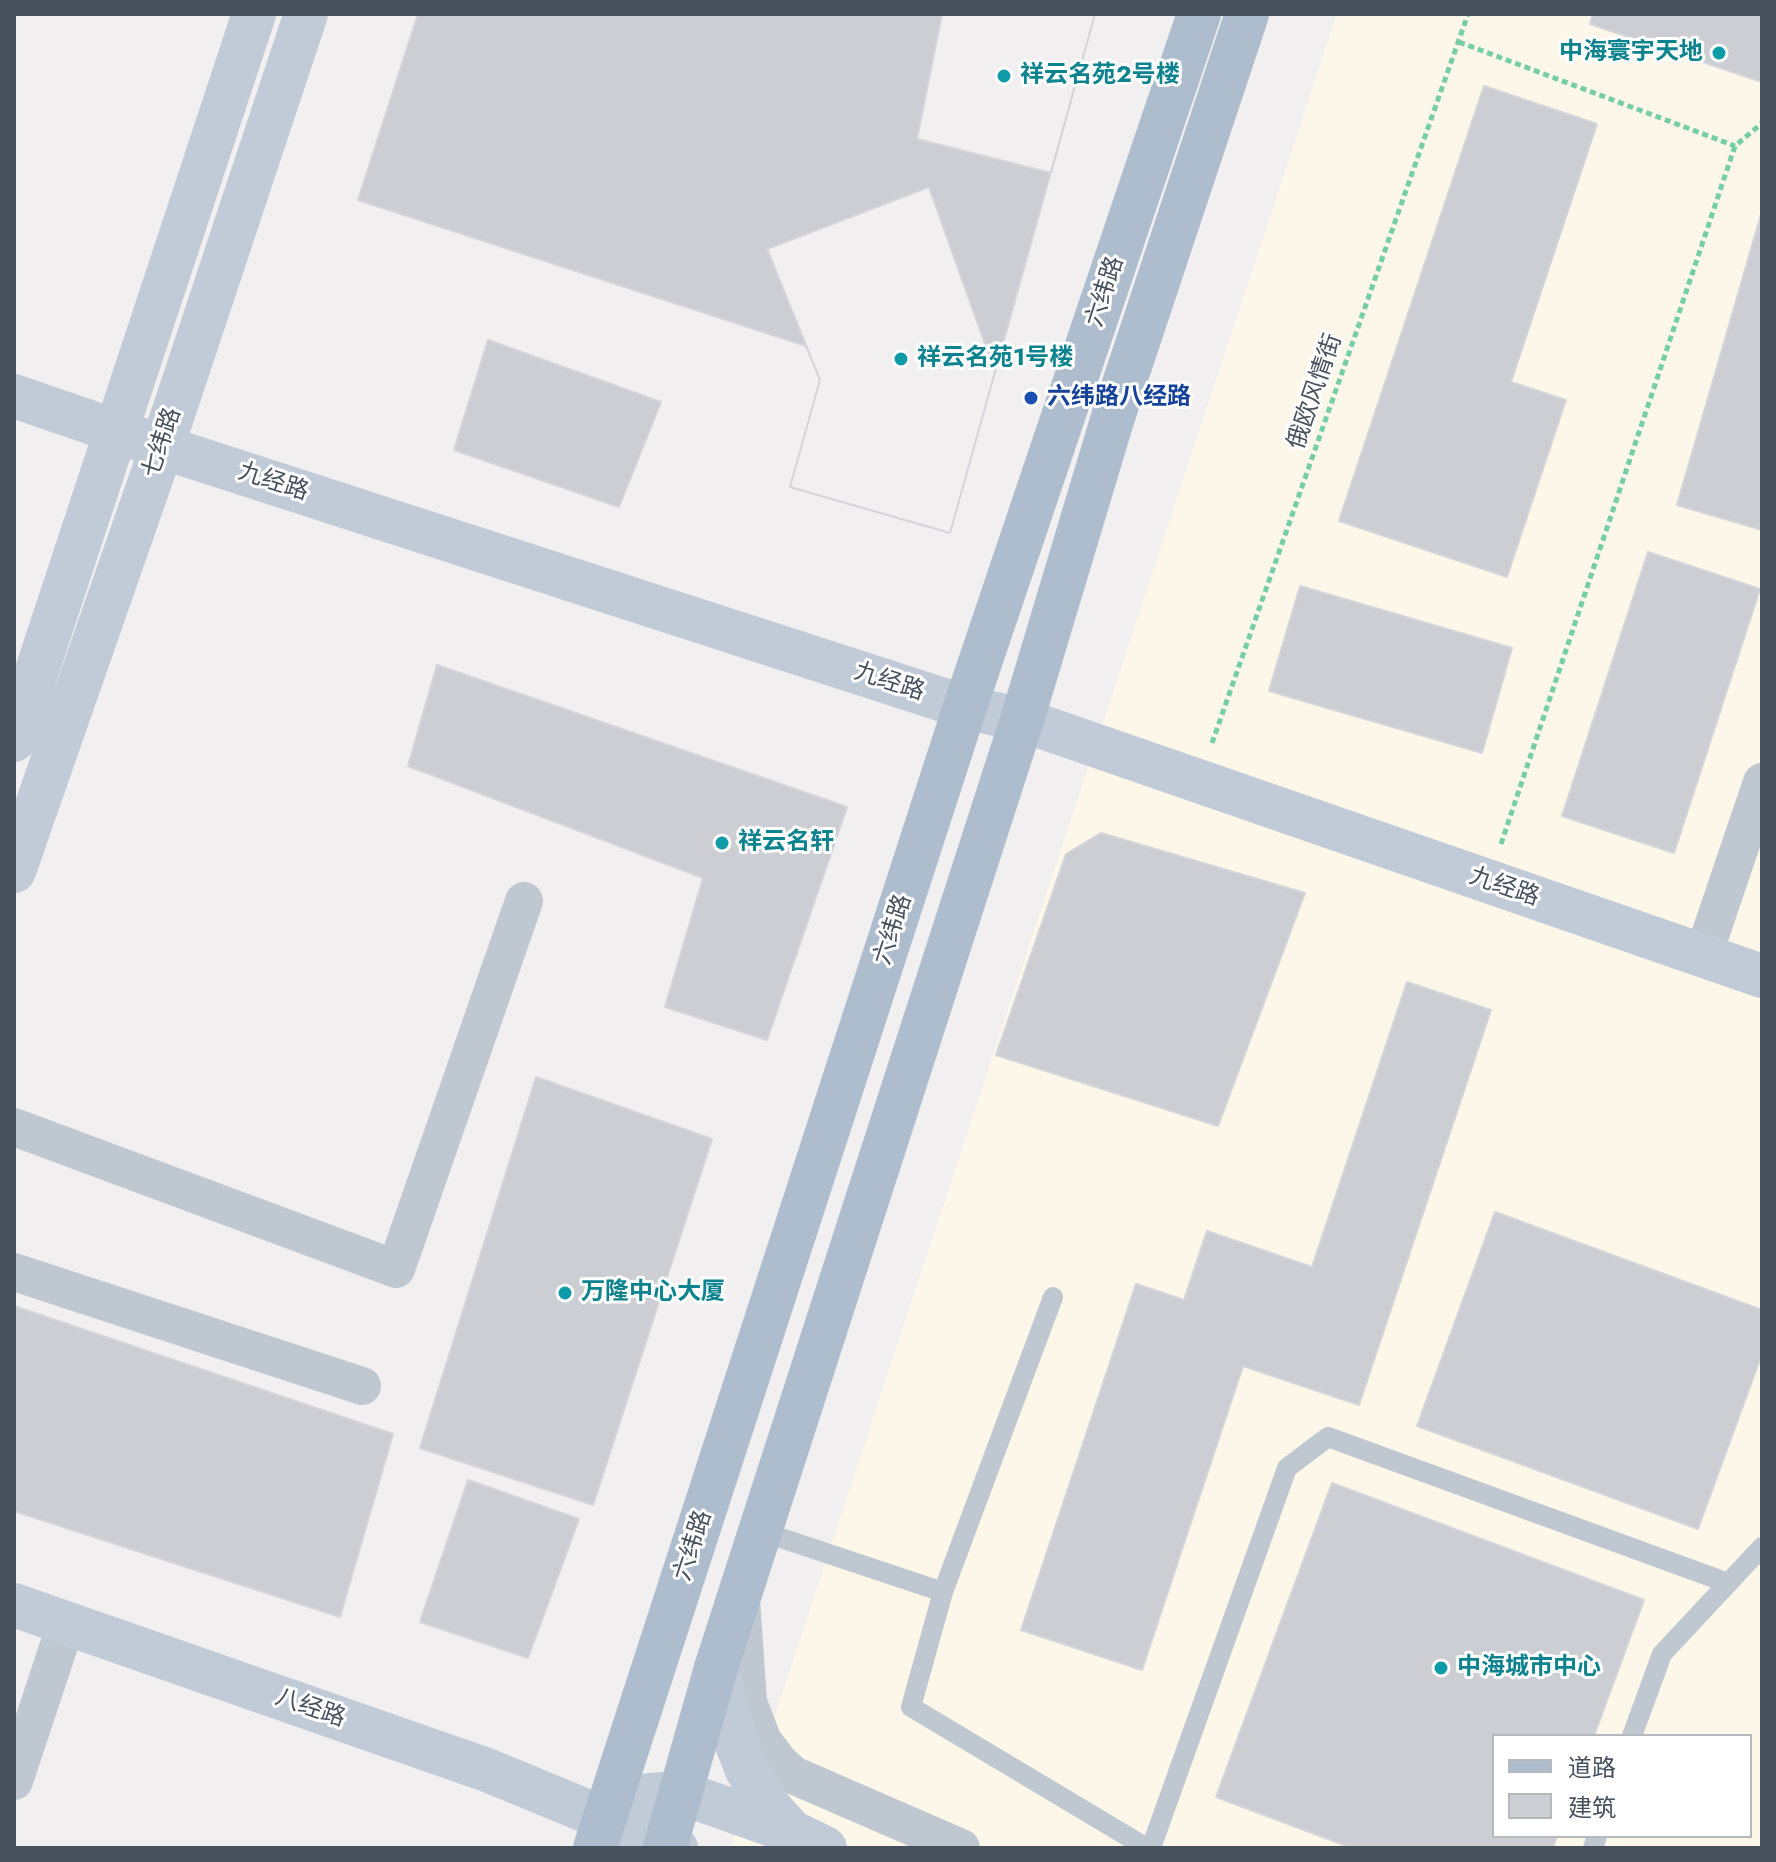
<!DOCTYPE html>
<meta charset="utf-8">
<style>
body{margin:0}
#map{position:relative;width:1776px;height:1862px;overflow:hidden;background:#f1efef;font-family:Jost,"Noto Sans SC",sans-serif}
canvas{display:block}
.frame{position:absolute;inset:0;border:16px solid #47515d;pointer-events:none}
.legend{position:absolute;left:1492px;top:1734px;width:260px;height:104px;box-sizing:border-box;background:#fff;border:2px solid #b5b9be;margin:0;padding:10px 14px;list-style:none;font-size:24px;color:#47515d}
.legend li{display:flex;align-items:center;gap:16px;height:40px}
.legend b{width:40px;border:2px solid #b5b9be}
</style>
<div id="map">
<canvas width="1776" height="1862"></canvas>
<div class="frame"></div>
<ul class="legend">
<li><b style="height:10px;background:#aebdce"></b>道路</li>
<li><b style="height:22px;background:#ccced4"></b>建筑</li>
</ul>
</div>
<script>
const c = document.querySelector('canvas').getContext('2d');
c.lineJoin = 'round';
function paint(path, color) {
  c.fillStyle = color;
  c.fill(path, 'evenodd');
}
function poly(rows) {
  const path = new Path2D();
  for (const r of rows) {
    path.moveTo(r[0], r[1]);
    for (let i = 2; i < r.length; i += 2) path.lineTo(r[i], r[i + 1]);
  }
  return path;
}
function stroke(path, color, width, dash) {
  c.strokeStyle = color;
  c.lineWidth = width;
  c.lineCap = dash ? 'butt' : 'round';
  c.setLineDash(dash || []);
  c.stroke(path);
}
function write(font, color, halo, rows, align = 'center') {
  c.font = font + ' Jost,"Noto Sans SC",sans-serif';
  c.lineWidth = 6;
  c.setLineDash([]);
  c.textBaseline = 'middle';
  c.strokeStyle = halo;
  c.fillStyle = color;
  for (const [text, x, y, turn = 0] of rows) {
    c.save();
    c.translate(x, y);
    c.rotate((+turn || 0) * Math.PI / 180);
    c.textAlign = isNaN(turn) ? turn : align;
    if (halo) c.strokeText(text, 0, 0);
    c.fillText(text, 0, 0);
    c.restore();
  }
}
const commercial = poly([
 [1337,14,1762,14,1762,1848,731,1848],
 [1494,1736,1750,1736,1750,1836,1494,1836]
]);
const building = poly([
 [418,14,1095,14,950,533,790,487,820,380,806,346,358,200,418,14],
 [942,14,1095,14,1051,173,917,139,942,14],
 [1593,14,1762,14,1762,82,1590,24,1593,14],
 [1484,86,1597,124,1511,382,1566,400,1507,577,1339,521,1484,86],
 [929,187,995,372,950,533,790,487,820,380,767,249,929,187],
 [1762,211,1762,530,1677,505,1762,211],
 [488,340,661,402,619,507,454,450,488,340],
 [1648,552,1760,589,1674,853,1562,816,1648,552],
 [1300,586,1512,648,1482,753,1269,691,1300,586],
 [437,665,847,807,767,1040,665,1007,703,878,408,766,437,665],
 [1101,833,1305,893,1218,1126,996,1055,1066,854,1101,833],
 [1407,982,1491,1010,1359,1405,1243,1366,1142,1670,1021,1630,1136,1284,1184,1300,1207,1231,1312,1267,1407,982],
 [536,1077,712,1139,593,1505,420,1448,536,1077],
 [1495,1212,1762,1310,1762,1354,1698,1529,1417,1426,1495,1212],
 [14,1306,393,1434,340,1617,14,1511,14,1306],
 [468,1480,579,1519,528,1658,420,1622,468,1480],
 [1332,1483,1644,1600,1594,1736,1494,1736,1494,1836,1557,1836,1553,1848,1352,1848,1216,1797,1332,1483]
]);
const path = poly([
 [1459,42,1735,146],
 [1212,743,1468,14],
 [1501,844,1735,146,1762,123]
]);
const lane = poly([
 [760,1531,943,1592,911,1707,1147,1848],
 [943,1592,1053,1297],
 [1632,1736,1662,1654,1762,1547],
 [1151,1848,1287,1468,1328,1437,1728,1583],
 [1593,1848,1597,1836]
]);
const street = poly([
 [1703,956,1762,782],
 [14,1127,396,1269,524,901],
 [14,1272,362,1386],
 [741,1599,748,1702,763,1741,779,1762,793,1775,961,1848],
 [14,1781,66,1624]
]);
const secondary = poly([
 [14,396,162,447,965,707,1022,720,1762,976],
 [14,740,254,14],
 [14,871,162,447,306,14],
 [14,1605,487,1770,676,1848],
 [716,1668,736,1742,747,1770,771,1809,792,1832],
 [604,1817,649,1795,682,1793,792,1832,825,1848]
]);
const primary = poly([
 [595,1848,965,707,1199,14],
 [665,1848,716,1668,1022,720,1113,417,1247,14]
]);
const markers = [
 [1719,53,8,"#0f9aa8"],
 [1004,76,8,"#0f9aa8"],
 [901,359,8,"#0f9aa8"],
 [1031,398,8,"#1a4fb4"],
 [722,843,8,"#0f9aa8"],
 [565,1293,8,"#0f9aa8"],
 [1441,1668,8,"#0f9aa8"]
];
const cultureNames = [
 ["中海寰宇天地",1703,53,"right"],
 ["祥云名苑2号楼",1020,76],
 ["祥云名苑1号楼",917,359],
 ["祥云名轩",738,843],
 ["万隆中心大厦",581,1293],
 ["中海城市中心",1457,1668]
];
const streetNames = [
 ["六纬路",1106,292,-72],
 ["俄欧风情街",1316,392,-71],
 ["七纬路",163,443,-71],
 ["九经路",273,483,18],
 ["九经路",889,683,18],
 ["九经路",1504,888,19],
 ["六纬路",894,930,-72],
 ["六纬路",694,1546,-72],
 ["八经路",310,1709,19]
];
const transitNames = [
 ["六纬路八经路",1047,398]
];
paint(commercial, '#fcf7e8');
paint(building, '#ccced4');
stroke(building, '#d3d5da', 2);
stroke(path, '#75cea6', 5, [6, 4]);
stroke(lane, '#bfc8d1', 20);
stroke(street, '#bfc8d1', 38);
stroke(secondary, '#c1cbd8', 44);
stroke(primary, '#aebdce', 44);
for (const [x, y, r, color] of markers) {
  const dot = new Path2D();
  dot.arc(x, y, r, 0, 2 * Math.PI);
  c.fillStyle = color;
  c.fill(dot);
  stroke(dot, '#fff', 3);
}
write('bold 24px', '#0d838f', '#fff', cultureNames, 'left');
write('24px', '#47515d', '#fff', streetNames);
write('bold 24px', '#164399', '#fff', transitNames, 'left');
</script>
